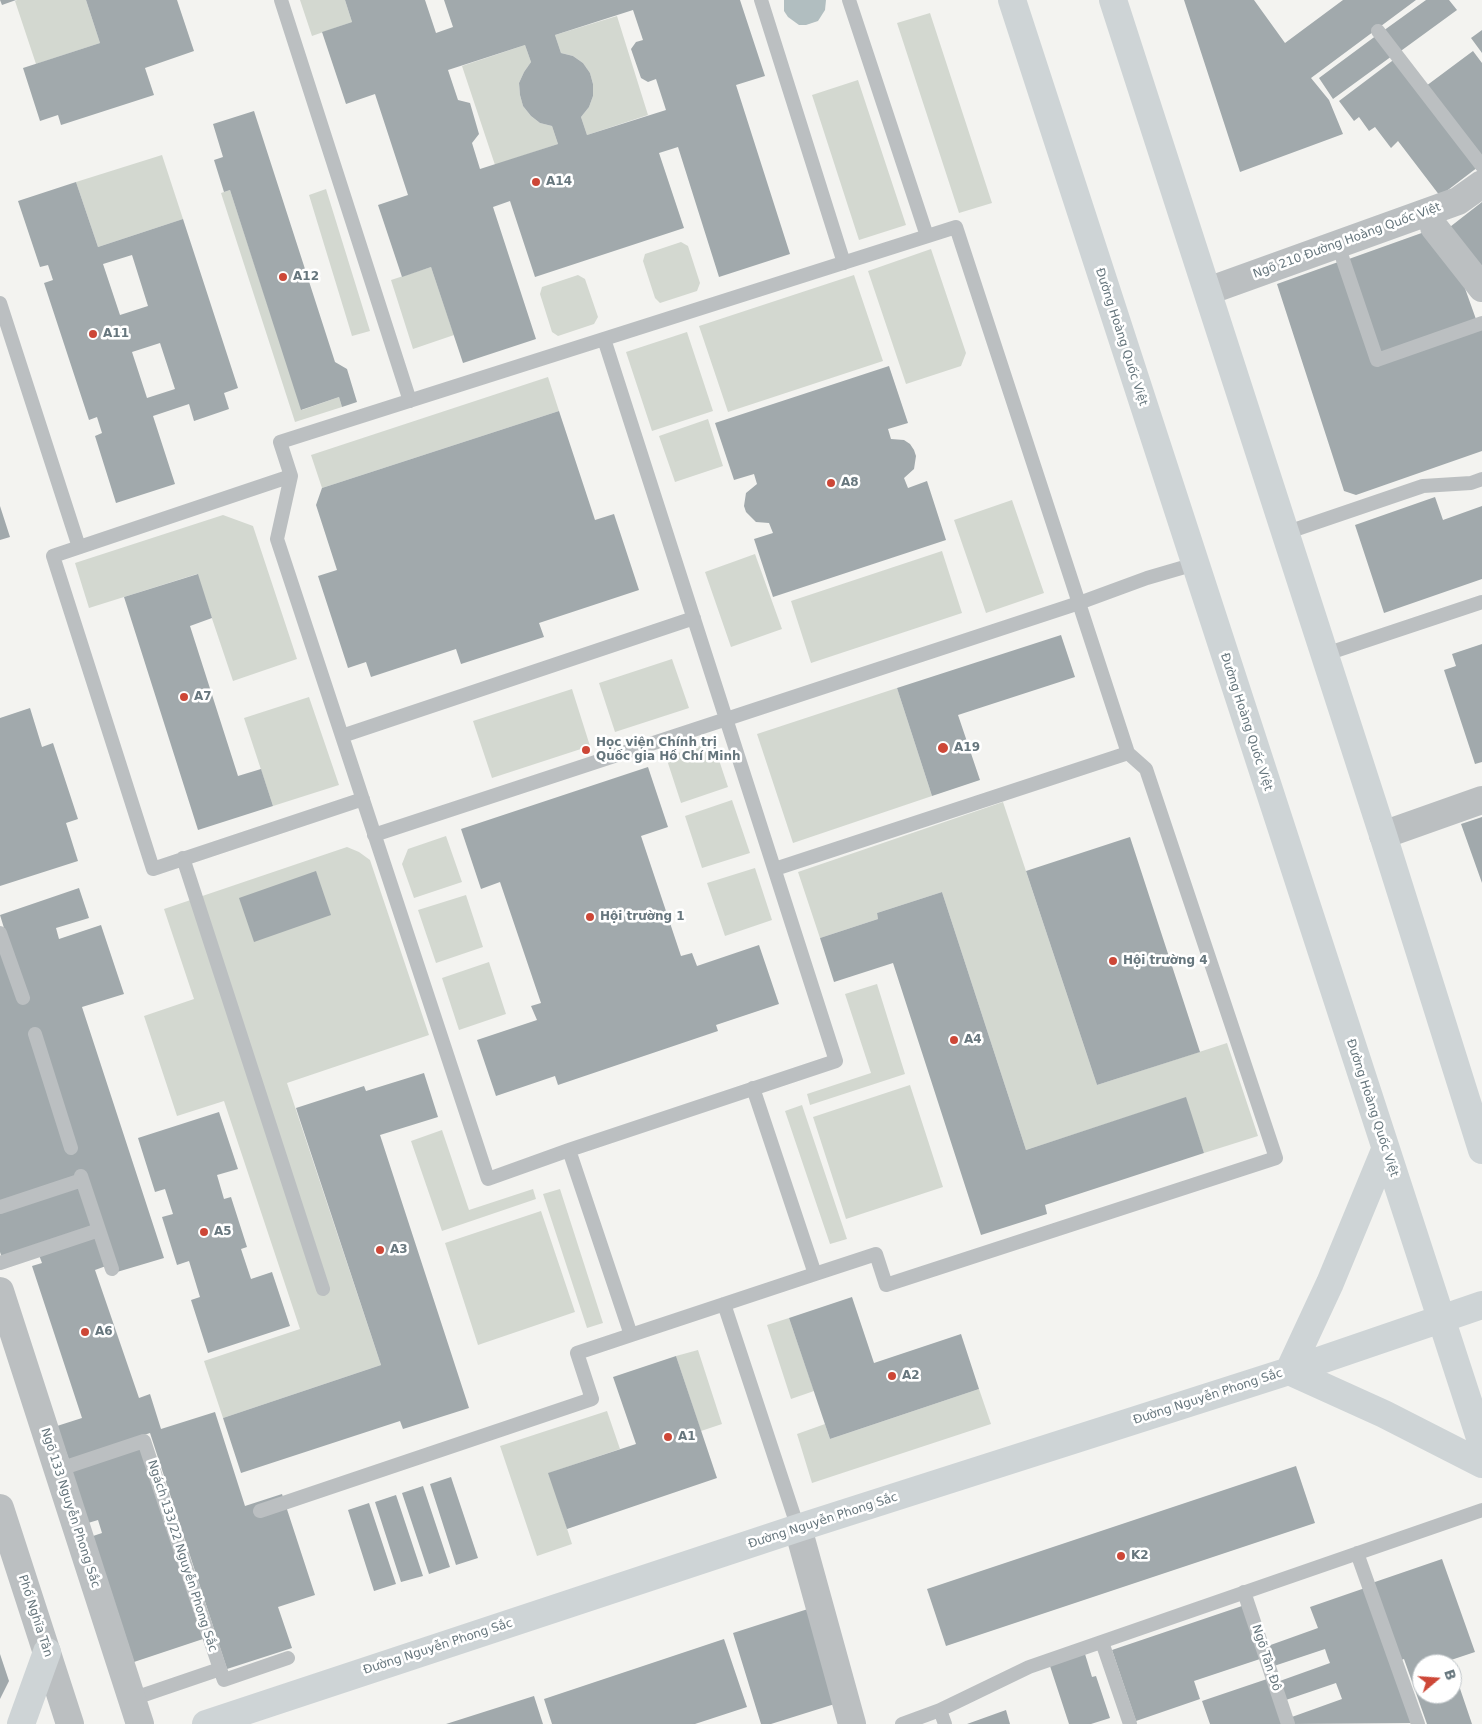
<!DOCTYPE html>
<meta charset="utf-8">
<style>
body{margin:0}
#map{position:relative;width:1482px;height:1724px;overflow:hidden;background:#f3f3f0;font-family:"DejaVu Sans",sans-serif}
canvas{display:block}
.north{position:absolute;left:1412px;top:1654px;width:50px;height:50px;box-sizing:border-box;background:#fff;border:1px solid #c2c8cb;border-radius:50%;rotate:72deg;font-size:14px;font-weight:700;line-height:20px;text-align:center;color:#66767d}
.north::after{content:'';display:block;margin:auto;width:18px;height:22px;background:#cd4737;clip-path:polygon(50% 0,100% 100%,50% 72%,0 100%)}
</style>
<div id="map">
<canvas width="1482" height="1724"></canvas>
<div class="north">B</div>
</div>
<script>
const c = document.querySelector('canvas').getContext('2d');
c.lineJoin = 'round';
function paint(path, color) {
  c.fillStyle = color;
  c.fill(path, 'evenodd');
}
function poly(rows) {
  const path = new Path2D();
  for (const r of rows) {
    path.moveTo(r[0], r[1]);
    for (let i = 2; i < r.length; i += 2) path.lineTo(r[i], r[i + 1]);
  }
  return path;
}
function stroke(path, color, width, dash) {
  c.strokeStyle = color;
  c.lineWidth = width;
  c.lineCap = dash ? 'butt' : 'round';
  c.setLineDash(dash || []);
  c.stroke(path);
}
function write(font, color, halo, rows, align = 'center') {
  c.font = font + ' "DejaVu Sans",sans-serif';
  c.lineWidth = 5;
  c.setLineDash([]);
  c.textBaseline = 'middle';
  c.strokeStyle = halo;
  c.fillStyle = color;
  for (const [text, x, y, turn = 0] of rows) {
    c.save();
    c.translate(x, y);
    c.rotate((+turn || 0) * Math.PI / 180);
    c.textAlign = isNaN(turn) ? turn : align;
    if (halo) c.strokeText(text, 0, 0);
    c.fillText(text, 0, 0);
    c.restore();
  }
}
const green = poly([
 [17,0,86,0,100,43,36,64,15,1],
 [300,0,345,0,352,22,312,36],
 [930,13,992,203,959,213,897,23],
 [617,16,648,115,587,135,581,117,589,107,593,96,593,84,590,73,583,63,573,56,561,53,555,35],
 [525,45,531,62,524,72,519,83,520,95,523,106,531,116,540,123,552,126,558,144,495,165,462,66],
 [858,80,906,225,859,240,812,95],
 [162,155,183,219,98,247,76,182],
 [326,189,370,331,352,336,309,195],
 [230,190,302,410,339,397,342,407,295,422,221,193],
 [681,242,688,246,700,283,697,291,660,303,655,298,643,261,645,254],
 [931,249,966,353,961,366,906,384,868,271],
 [431,267,454,335,413,349,391,280],
 [578,275,585,279,598,317,594,324,558,336,552,332,540,294,542,287],
 [854,275,883,361,728,412,699,326],
 [687,332,713,411,652,431,626,352],
 [548,377,559,411,322,488,311,455],
 [708,419,723,466,675,482,659,436],
 [1012,500,1044,593,986,613,954,520],
 [223,515,253,526,297,659,233,681,197,574,89,608,75,563],
 [942,551,962,613,811,663,791,601],
 [755,554,782,629,731,647,705,572],
 [672,659,689,708,615,732,599,683],
 [897,688,932,796,793,843,757,734],
 [572,689,590,746,492,778,473,721],
 [309,697,339,785,273,806,244,718],
 [703,745,717,754,728,787,681,803,666,757],
 [732,800,750,853,702,868,685,816],
 [1003,802,1097,1085,1227,1043,1258,1136,1204,1153,1185,1098,1026,1150,942,892,877,913,878,919,820,938,798,872],
 [446,836,462,882,414,898,402,864,408,849],
 [347,847,359,852,370,860,429,1035,287,1083,381,1365,223,1418,204,1361,300,1329,224,1101,177,1116,144,1016,194,999,164,909],
 [755,868,772,920,725,936,707,883],
 [466,895,483,947,436,963,418,910],
 [489,962,506,1014,459,1030,442,978],
 [877,984,905,1074,810,1105,807,1094,871,1073,845,994],
 [910,1085,943,1187,846,1219,813,1117],
 [802,1105,847,1239,830,1244,785,1111],
 [442,1130,469,1210,533,1189,536,1199,442,1231,411,1141],
 [560,1189,603,1323,587,1328,543,1194],
 [541,1211,575,1312,478,1345,445,1243],
 [789,1318,814,1391,791,1399,767,1325],
 [698,1350,722,1424,701,1431,676,1356],
 [979,1389,991,1424,812,1483,797,1434,825,1424,830,1439],
 [607,1411,620,1449,549,1473,572,1544,537,1556,500,1446]
]);
const water = poly([
 [784,0,826,0,825,10,818,21,806,25,799,25,788,17,784,11]
]);
const building = poly([
 [0,0,16,0,2,5],
 [86,0,177,0,194,51,145,68,154,95,61,125,58,115,40,121,23,68,100,43],
 [345,0,425,0,436,33,453,27,444,0,740,0,765,76,736,85,790,254,719,277,678,147,659,153,684,228,535,277,510,201,493,207,536,339,463,363,431,267,402,277,378,205,408,195,375,94,346,104,322,32,352,22],
 [633,10,643,40,636,42,631,49,641,78,648,82,656,79,666,110,587,135,581,117,589,107,593,96,593,84,590,73,583,63,573,56,561,53,555,35],
 [525,45,531,62,524,72,519,83,520,95,523,106,531,116,540,123,552,126,558,144,480,169,472,143,479,134,470,103,458,100,448,70],
 [1184,0,1254,0,1285,43,1343,0,1416,0,1311,78,1329,100,1343,134,1240,172],
 [1426,0,1449,0,1457,10,1398,53,1383,31],
 [1482,30,1482,53,1471,38],
 [1377,35,1392,56,1333,99,1319,78],
 [1473,51,1482,63,1482,159,1426,86],
 [1396,58,1478,167,1440,196,1398,141,1391,148,1375,127,1369,131,1359,117,1354,121,1339,101],
 [254,111,335,362,347,369,357,402,342,407,339,397,301,410,230,190,224,192,214,160,223,157,213,124],
 [76,182,98,247,183,219,238,388,224,393,229,409,194,421,189,404,153,416,175,484,116,503,95,436,102,433,97,417,89,420,44,283,53,280,48,265,40,267,18,201],
 [132,255,148,306,120,315,103,264],
 [160,343,175,389,147,398,132,352],
 [1482,202,1482,276,1446,230],
 [1430,230,1457,266,1477,322,1380,357,1346,260],
 [1341,261,1374,365,1482,327,1482,451,1356,495,1344,491,1277,284],
 [889,366,908,423,888,429,891,439,904,440,910,444,914,450,916,456,914,469,904,478,908,488,927,481,946,540,773,597,754,539,773,533,769,523,756,522,746,512,744,506,746,493,757,484,754,474,734,480,715,423],
 [559,411,595,520,614,514,639,590,539,623,544,637,461,664,456,649,371,677,366,662,348,668,318,576,337,570,316,505,322,488],
 [1435,497,1443,520,1482,506,1482,579,1384,613,1355,525],
 [0,506,10,537,0,540],
 [198,574,212,618,190,626,238,776,261,769,273,806,198,830,124,597],
 [1061,635,1075,677,958,715,980,780,932,796,897,688],
 [1482,644,1482,762,1475,764,1444,670,1456,666,1452,654],
 [30,708,42,747,53,743,78,819,66,823,78,861,0,886,0,718],
 [648,767,668,827,641,836,681,956,692,953,697,966,759,945,779,1004,716,1025,718,1031,558,1085,555,1076,496,1096,477,1040,537,1020,531,1006,541,1003,500,882,481,889,461,829],
 [1482,817,1482,883,1461,824],
 [1130,837,1200,1052,1097,1085,1026,871],
 [316,871,331,915,254,942,239,898],
 [79,888,89,918,56,928,59,939,101,925,124,994,82,1007,164,1258,117,1272,85,1175,0,1202,0,949,19,977,0,915],
 [37,1029,67,1149,29,1031],
 [942,892,1026,1150,1186,1097,1204,1153,1045,1205,1047,1214,981,1235,893,963,834,982,820,938,878,919,877,913],
 [424,1073,438,1117,380,1135,469,1408,403,1429,400,1421,241,1473,223,1418,381,1365,296,1108,364,1086,366,1091],
 [219,1112,238,1169,217,1175,224,1199,231,1197,247,1247,241,1249,251,1279,272,1272,290,1326,208,1353,191,1300,200,1297,189,1261,177,1265,162,1217,173,1214,165,1189,155,1192,138,1138],
 [80,1185,94,1228,2,1258,0,1252,0,1211],
 [97,1236,106,1266,95,1270,139,1398,150,1394,161,1429,215,1412,245,1506,282,1494,315,1595,278,1607,292,1648,227,1669,150,1433,69,1460,57,1426,82,1418,32,1266,42,1263,39,1255],
 [852,1297,874,1363,961,1334,979,1389,830,1439,789,1318],
 [676,1356,717,1478,567,1529,548,1473,636,1444,613,1377],
 [140,1448,203,1639,134,1662,93,1536,102,1533,98,1520,88,1523,71,1470],
 [1296,1466,1315,1523,946,1646,927,1589],
 [451,1477,478,1558,456,1565,430,1484],
 [423,1486,450,1567,429,1574,402,1493],
 [396,1495,423,1576,401,1582,375,1502],
 [369,1503,396,1584,374,1591,348,1510],
 [1442,1559,1475,1652,1451,1660,1452,1664,1422,1664,1422,1694,1452,1694,1452,1665,1472,1724,1427,1724,1404,1659,1398,1661,1372,1583],
 [1365,1588,1413,1723,1291,1724,1289,1718,1342,1699,1336,1683,1283,1701,1277,1682,1330,1663,1328,1658,1325,1649,1271,1667,1265,1647,1318,1628,1310,1607],
 [1242,1606,1260,1659,1194,1681,1200,1699,1136,1721,1112,1650],
 [811,1608,841,1702,771,1724,761,1724,733,1633],
 [724,1639,747,1707,695,1724,552,1724,544,1699],
 [0,1654,9,1681,0,1699],
 [1085,1654,1092,1677,1096,1676,1110,1718,1091,1724,1069,1724,1050,1666],
 [1267,1679,1282,1724,1210,1724,1202,1701],
 [534,1696,543,1724,446,1724],
 [1006,1710,1010,1724,967,1724]
]);
const lane = poly([
 [281,0,410,401],
 [761,0,844,263],
 [849,0,927,236],
 [1378,31,1482,166],
 [1338,245,1377,360,1482,323],
 [0,303,79,547],
 [604,339,836,1061,569,1150,488,1179,277,539,291,476,280,442,956,227,1128,753,1146,769,1276,1158,886,1285,876,1254,815,1274],
 [291,476,53,556,153,869,363,799],
 [1285,533,1423,486,1471,483,1482,479],
 [1323,655,1482,602],
 [342,736,694,618],
 [374,835,1079,603,1147,578,1195,564],
 [183,858,323,1289],
 [775,869,1128,753],
 [0,933,23,998],
 [35,1034,71,1148],
 [569,1150,631,1335,815,1274,753,1088],
 [81,1176,112,1269],
 [0,1207,82,1180],
 [0,1263,99,1230],
 [724,1304,798,1528],
 [57,1470,144,1441,220,1669,132,1699],
 [260,1511,592,1399,577,1353,631,1335],
 [1357,1553,1418,1724],
 [1244,1592,1288,1724],
 [1102,1642,1130,1724],
 [220,1669,224,1680,288,1658],
 [940,1710,945,1724],
 [902,1724,940,1710,1029,1667,1482,1510]
]);
const street = poly([
 [1434,227,1482,288],
 [1208,291,1458,201,1482,184],
 [1383,835,1482,800],
 [0,1291,140,1724],
 [0,1508,70,1724],
 [798,1528,852,1724]
]);
const secondary = poly([
 [1012,0,1482,1444],
 [1113,0,1383,835,1482,1150],
 [1289,1371,1330,1283,1385,1150],
 [1289,1371,1384,1414,1482,1464],
 [21,1724,47,1652],
 [206,1724,798,1528,1289,1371,1482,1305]
]);
const markers = [
 [536,182,5,"#cd4737"],
 [283,277,5,"#cd4737"],
 [93,334,5,"#cd4737"],
 [831,483,5,"#cd4737"],
 [184,697,5,"#cd4737"],
 [943,748,6,"#cd4737"],
 [586,750,5,"#cd4737"],
 [590,917,5,"#cd4737"],
 [1113,961,5,"#cd4737"],
 [954,1040,5,"#cd4737"],
 [204,1232,5,"#cd4737"],
 [380,1250,5,"#cd4737"],
 [85,1332,5,"#cd4737"],
 [892,1376,5,"#cd4737"],
 [668,1437,5,"#cd4737"],
 [1121,1556,5,"#cd4737"]
];
const poiNames = [
 ["A14",546,182],
 ["A12",293,277],
 ["A11",103,334],
 ["A8",841,483],
 ["A7",194,697],
 ["Học viện Chính trị",596,743],
 ["Quốc gia Hồ Chí Minh",596,757],
 ["A19",954,748],
 ["Hội trường 1",600,917],
 ["Hội trường 4",1123,961],
 ["A4",964,1040],
 ["A5",214,1232],
 ["A3",390,1250],
 ["A6",95,1332],
 ["A2",902,1376],
 ["A1",678,1437],
 ["K2",1131,1556]
];
const streetNames = [
 ["Ngõ 210 Đường Hoàng Quốc Việt",1347,241,-20],
 ["Đường Hoàng Quốc Việt",1121,337,72],
 ["Đường Hoàng Quốc Việt",1246,722,72],
 ["Đường Hoàng Quốc Việt",1372,1108,72],
 ["Đường Nguyễn Phong Sắc",1208,1397,-18],
 ["Ngõ 133 Nguyễn Phong Sắc",70,1508,72],
 ["Đường Nguyễn Phong Sắc",823,1521,-18],
 ["Ngách 133/22 Nguyễn Phong Sắc",182,1556,72],
 ["Phố Nghĩa Tân",35,1616,72],
 ["Đường Nguyễn Phong Sắc",438,1647,-18],
 ["Ngõ Tân Đô",1266,1658,72]
];
paint(green, '#d3d8d0');
paint(water, '#b1bec0');
paint(building, '#a1a9ac');
stroke(lane, '#bbbfc1', 14);
stroke(street, '#bbbfc1', 28);
stroke(secondary, '#ced4d6', 28);
for (const [x, y, r, color] of markers) {
  const dot = new Path2D();
  dot.arc(x, y, r, 0, 2 * Math.PI);
  c.fillStyle = color;
  c.fill(dot);
  stroke(dot, '#fff', 2);
}
write('bold 12px', '#66767d', '#fff', poiNames, 'left');
write('12px', '#66767d', '#fff', streetNames);
</script>
